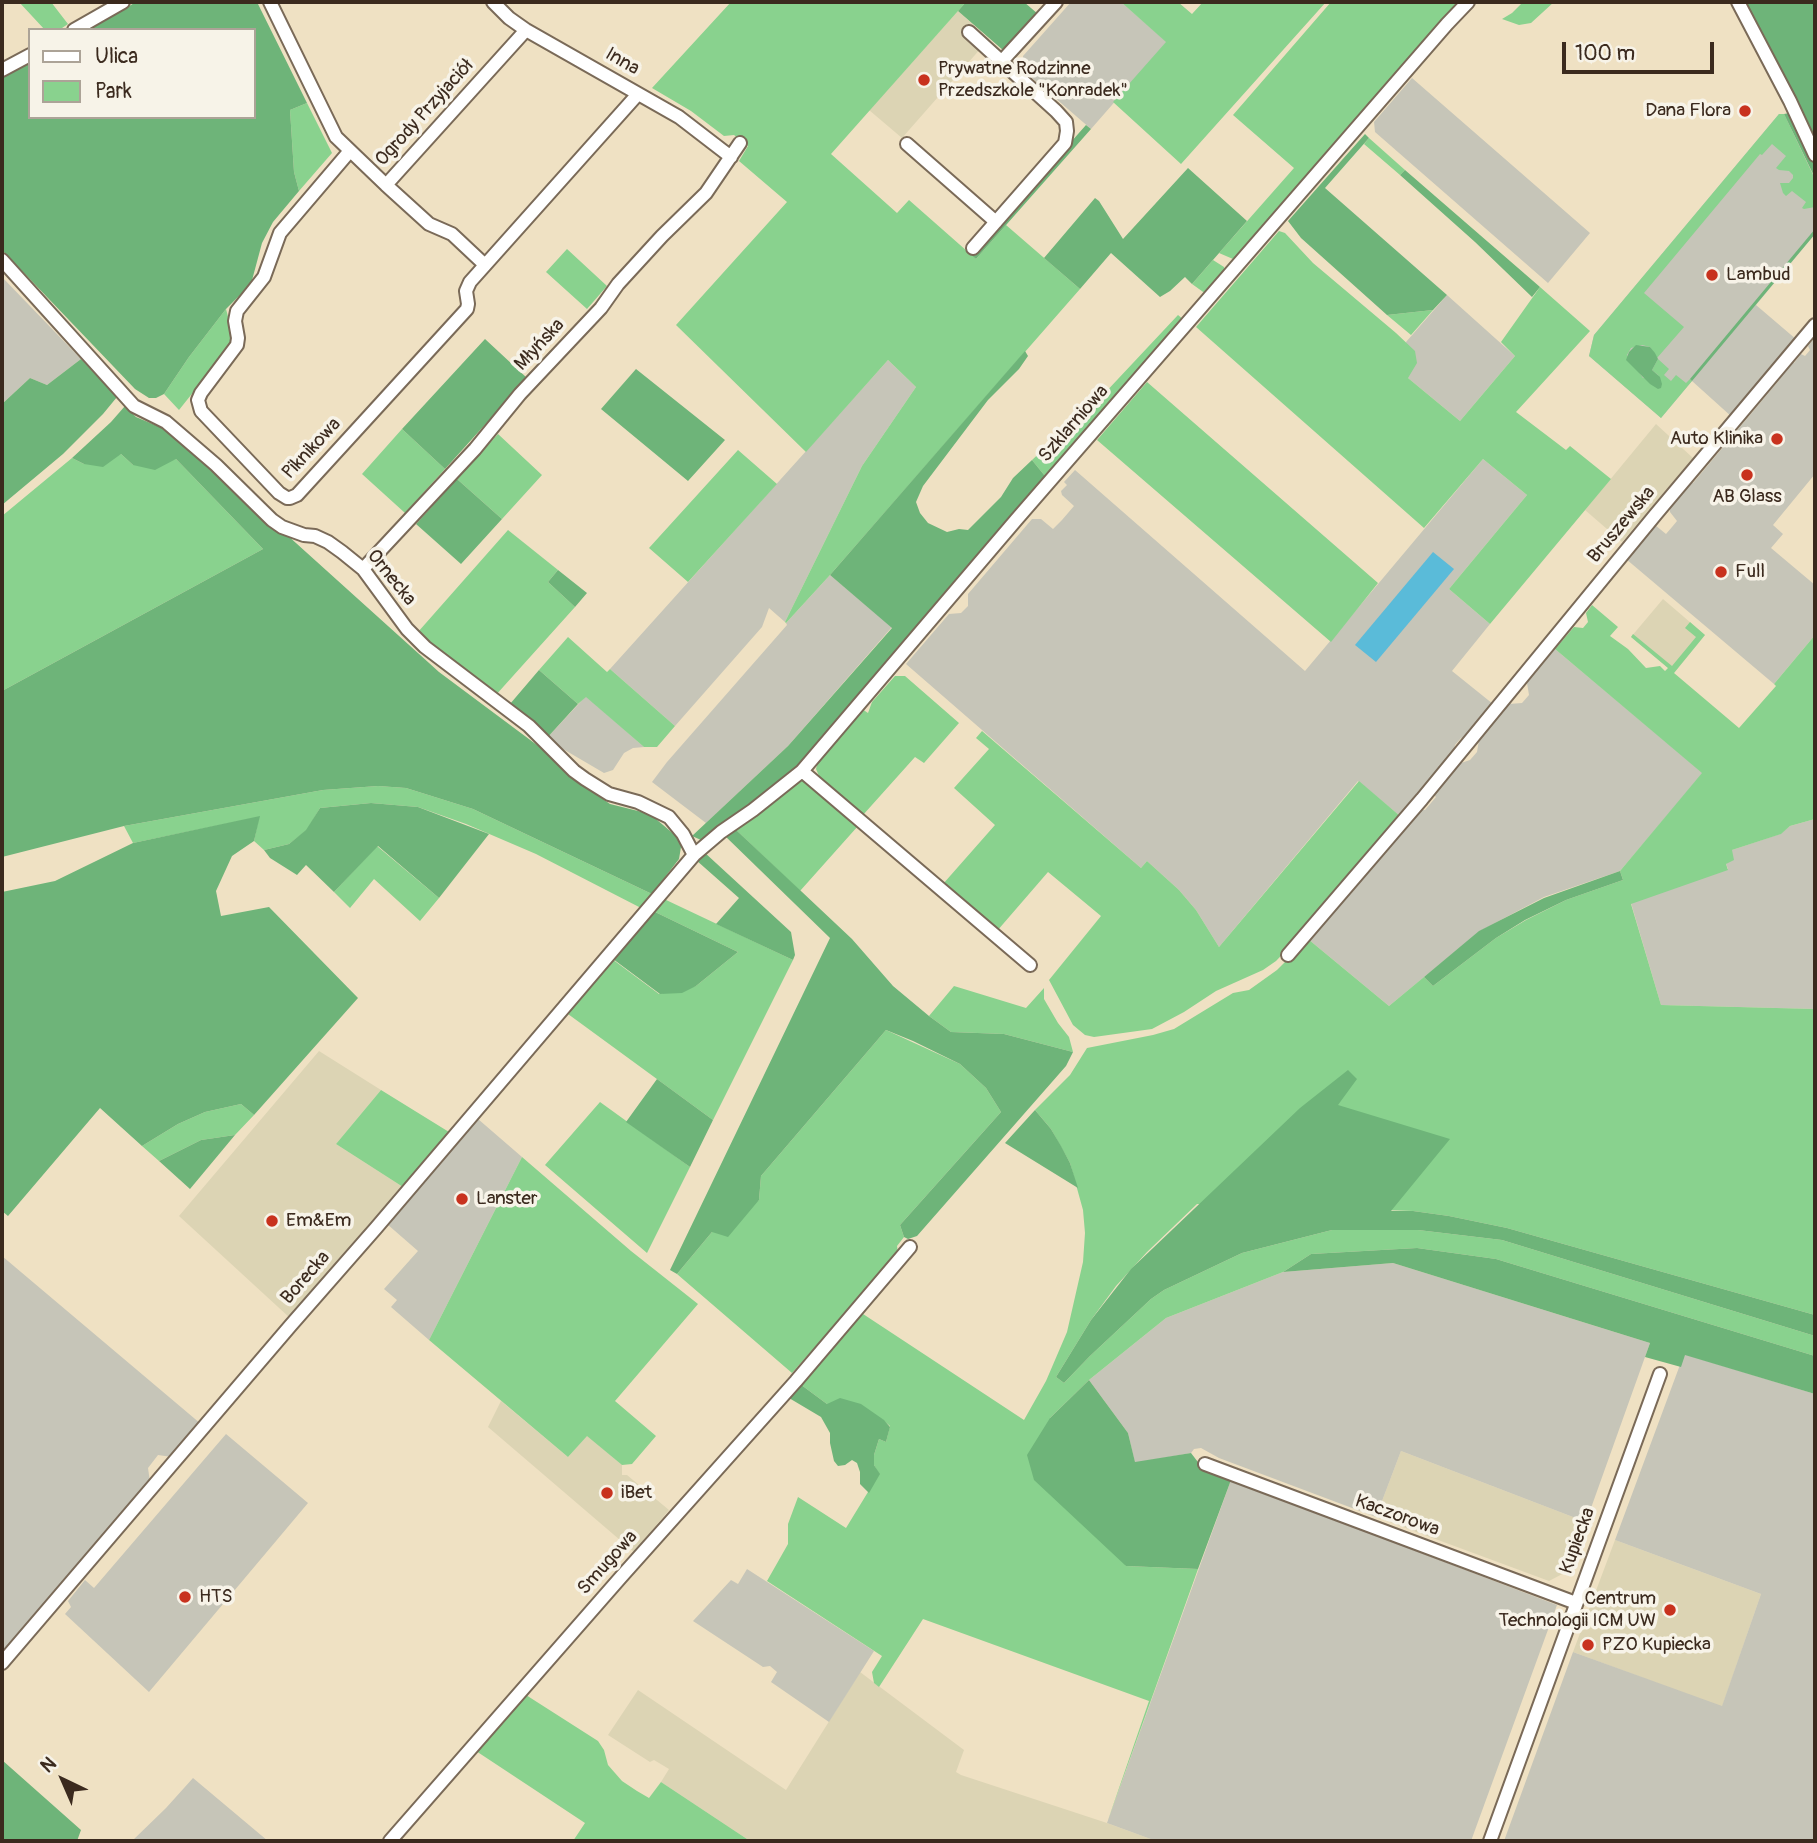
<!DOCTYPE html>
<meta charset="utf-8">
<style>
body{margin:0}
#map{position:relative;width:1817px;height:1843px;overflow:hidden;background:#efe1c3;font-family:Pangolin,sans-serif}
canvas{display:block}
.frame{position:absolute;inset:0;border:4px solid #3b2a1e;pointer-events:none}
.legend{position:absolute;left:28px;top:28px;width:228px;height:91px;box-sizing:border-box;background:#f7f3e8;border:2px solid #aca397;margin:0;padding:9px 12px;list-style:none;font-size:21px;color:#3b2a1e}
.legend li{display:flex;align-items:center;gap:14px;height:35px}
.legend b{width:35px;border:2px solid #aca397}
.north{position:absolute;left:28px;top:1745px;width:70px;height:70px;-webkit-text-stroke:5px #f7f3e8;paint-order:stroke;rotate:316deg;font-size:19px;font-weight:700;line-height:28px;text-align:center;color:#3b2a1e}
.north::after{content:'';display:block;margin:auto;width:24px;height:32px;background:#3b2a1e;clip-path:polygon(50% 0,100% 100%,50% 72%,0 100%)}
.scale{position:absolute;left:1562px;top:42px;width:152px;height:32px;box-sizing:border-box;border:4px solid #3b2a1e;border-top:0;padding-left:9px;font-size:21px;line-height:24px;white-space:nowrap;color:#3b2a1e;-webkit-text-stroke:5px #f7f3e8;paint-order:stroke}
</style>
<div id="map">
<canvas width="1817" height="1843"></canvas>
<div class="frame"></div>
<ul class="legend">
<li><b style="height:9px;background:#fff"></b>Ulica</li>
<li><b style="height:19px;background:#89d28e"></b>Park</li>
</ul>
<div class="north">N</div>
<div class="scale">100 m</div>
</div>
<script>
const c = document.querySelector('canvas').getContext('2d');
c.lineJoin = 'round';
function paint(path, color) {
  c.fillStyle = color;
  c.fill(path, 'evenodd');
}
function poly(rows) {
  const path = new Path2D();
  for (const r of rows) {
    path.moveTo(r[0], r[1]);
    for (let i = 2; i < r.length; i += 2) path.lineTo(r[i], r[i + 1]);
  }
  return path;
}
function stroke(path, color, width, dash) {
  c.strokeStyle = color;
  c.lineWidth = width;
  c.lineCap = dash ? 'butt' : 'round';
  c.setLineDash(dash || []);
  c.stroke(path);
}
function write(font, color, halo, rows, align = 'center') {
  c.font = font + ' Pangolin,sans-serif';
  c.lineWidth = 7;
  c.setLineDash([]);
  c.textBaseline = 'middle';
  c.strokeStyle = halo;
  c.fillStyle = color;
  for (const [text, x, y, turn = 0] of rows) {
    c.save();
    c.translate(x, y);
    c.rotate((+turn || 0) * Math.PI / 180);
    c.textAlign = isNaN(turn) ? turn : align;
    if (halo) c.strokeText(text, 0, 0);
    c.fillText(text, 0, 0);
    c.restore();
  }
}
const built = poly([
 [958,11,989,39,902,138,869,110],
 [1656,424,1693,458,1622,542,1585,510],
 [1663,599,1705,635,1674,673,1631,637],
 [319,1051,381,1090,336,1144,403,1187,290,1318,179,1216],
 [501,1401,568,1457,587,1435,622,1465,622,1475,627,1475,669,1510,634,1552,488,1427],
 [1401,1451,1586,1522,1568,1571,1549,1581,1376,1517],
 [1615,1540,1761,1594,1722,1707,1573,1652],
 [860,1672,964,1750,956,1772,961,1775,1107,1823,1156,1841,750,1841,661,1782,669,1769,654,1760,650,1762,608,1735,638,1690,786,1790]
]);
const industrial = poly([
 [1071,2,1121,2,1167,42,1091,129,1024,71,1023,56],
 [1412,78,1590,233,1548,283,1375,132,1374,122],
 [1779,114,1784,114,1815,179,1815,234,1756,305,1797,340,1732,417,1692,381,1661,418,1589,356,1594,335],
 [2,277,81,359,47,385,30,378,2,404],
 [1447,295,1515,356,1460,421,1408,378,1406,342],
 [1815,337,1815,474,1773,525,1783,534,1771,548,1815,585,1815,635,1774,684,1626,559,1652,525,1655,525,1666,534,1672,527,1677,521,1670,512,1670,503,1690,480,1693,483,1780,379,1777,375,1789,361,1794,363,1801,354,1805,356,1810,350,1808,346],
 [888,360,916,387,862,466,785,622,769,608,762,627,675,726,610,669],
 [1483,459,1527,495,1449,589,1490,624,1452,671,1493,704,1466,736,1461,738,1455,745,1454,751,1400,816,1358,781,1219,947,1196,910,1179,890,1147,861,1141,868,906,664,949,614,961,613,968,606,968,594,1032,519,1041,519,1053,529,1062,520,1074,506,1062,495,1061,491,1067,485,1064,482,1075,470,1305,671],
 [830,575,892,627,788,746,706,823,652,782,667,762,787,625,786,623],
 [1555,649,1703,773,1620,871,1544,897,1480,931,1389,1006,1308,939,1420,810,1425,810,1436,797,1433,794,1461,763,1470,760,1477,752,1479,740,1509,704,1522,703,1529,695,1527,683],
 [586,696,644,747,633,748,624,753,613,770,604,773,546,739],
 [1815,819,1815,1009,1661,1005,1631,903,1728,869,1726,864,1732,850,1780,834,1790,826],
 [478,1119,522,1157,429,1340,391,1307,397,1300,384,1289,418,1251,387,1224],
 [2,1256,201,1424,172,1457,158,1455,148,1468,150,1482,2,1653],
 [1393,1263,1650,1343,1586,1522,1401,1451,1376,1517,1219,1458,1201,1448,1194,1449,1191,1453,1135,1463,1128,1433,1089,1380,1166,1318,1283,1272],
 [1684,1354,1815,1394,1815,1841,1504,1841,1573,1652,1722,1706,1761,1594,1615,1540],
 [226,1434,308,1503,149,1692,65,1614,71,1607,68,1601,85,1580,94,1588],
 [1231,1480,1557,1605,1471,1841,1156,1841,1107,1823],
 [747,1569,874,1651,829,1722,771,1682,777,1672,770,1666,763,1667,693,1621,731,1580,738,1584],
 [193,1778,268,1841,132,1841,166,1808]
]);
const green = poly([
 [19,2,51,2,68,24,59,30,45,30],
 [731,2,966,2,831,154,897,213,909,200,976,259,1006,225,1080,289,830,575,786,623,785,622,862,466,916,387,888,360,806,452,676,325,787,202,739,161,748,146,734,135,724,136,691,111,652,88],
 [1121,2,1178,2,1192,14,1203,2,1326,2,1181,164,1113,102,1166,42],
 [1331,2,1461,2,1435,28,1238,256,1233,259,1219,253,1294,168,1233,115],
 [1523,2,1554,2,1531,23,1519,25,1502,19,1512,13],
 [307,103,332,153,299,191,294,172,290,110],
 [1779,114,1784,114,1815,179,1815,207,1804,209,1802,208,1806,202,1792,191,1786,196,1783,193,1780,183,1789,183,1793,178,1793,175,1789,171,1779,170,1776,168,1786,156,1772,144,1762,155,1760,154,1644,293,1684,327,1657,358,1650,347,1642,345,1631,348,1627,355,1643,378,1660,380,1658,375,1652,370,1658,359,1669,369,1664,375,1671,381,1676,375,1686,383,1690,379,1692,381,1661,418,1589,356,1594,335],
 [1369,138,1405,170,1400,175,1364,144],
 [1279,231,1285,233,1313,263,1396,333,1415,351,1417,363,1408,378,1460,421,1515,356,1501,342,1540,287,1590,331,1516,412,1566,450,1570,446,1611,479,1490,624,1449,589,1527,495,1483,459,1424,528,1196,327],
 [567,249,607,286,587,309,546,272],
 [1213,260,1224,267,1225,272,1206,294,1192,284],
 [226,309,234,339,230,346,179,410,164,394,189,357],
 [1433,310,1411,335,1387,315],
 [1178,315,1184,320,1045,476,1032,460,1060,434,1072,428],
 [1147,382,1378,583,1331,642,1097,440],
 [402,429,445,469,405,513,362,474],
 [498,434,542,475,502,519,457,479],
 [738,450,777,484,688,582,649,548],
 [121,454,133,465,176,459,263,549,2,691,2,516,72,458,84,464],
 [508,530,558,570,548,582,575,607,495,696,418,636,418,632],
 [1592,605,1618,627,1610,636,1628,649,1646,668,1660,666,1665,671,1668,668,1631,637,1633,634,1672,666,1696,637,1685,628,1690,622,1705,635,1674,673,1739,728,1776,686,1774,684,1815,635,1815,819,1790,826,1781,834,1732,850,1734,860,1726,864,1728,870,1631,904,1661,1005,1815,1009,1815,1315,1507,1228,1449,1216,1413,1211,1197,1204,1147,1252,1116,1286,1091,1320,1056,1377,1064,1383,1090,1356,1151,1299,1164,1290,1242,1253,1332,1230,1418,1230,1502,1240,1815,1336,1815,1356,1496,1259,1417,1248,1311,1254,1283,1272,1166,1318,1089,1380,1050,1418,1126,1566,1198,1569,1107,1823,1149,1701,923,1619,879,1687,874,1683,872,1672,882,1656,767,1581,788,1544,788,1524,798,1497,846,1528,879,1474,874,1465,874,1455,879,1439,886,1442,890,1426,883,1420,827,1404,800,1384,860,1312,1024,1420,1046,1381,1067,1332,1083,1262,1085,1233,1083,1210,1070,1163,1051,1129,1035,1110,1070,1075,1087,1048,1153,1035,1174,1029,1233,993,1249,990,1277,970,1308,939,1389,1006,1424,977,1433,986,1496,938,1526,920,1566,900,1623,880,1620,871,1702,773,1555,649,1574,627,1583,628,1588,622,1586,613],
 [568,637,607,672,610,669,675,726,657,747,644,747,586,697,578,704,539,670],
 [895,676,905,676,959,723,924,763,915,757,863,815,819,776,816,769,819,757,862,709,868,713,872,702],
 [982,731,1141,868,1147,861,1179,890,1196,910,1219,947,1359,781,1400,816,1300,936,1276,961,1263,970,1216,991,1184,1012,1152,1029,1094,1037,1085,1035,1073,1025,1049,980,1101,916,1048,872,997,931,943,884,995,825,954,788,989,749,976,738],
 [803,780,858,826,800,891,734,828],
 [378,786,406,788,473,809,652,894,641,908,536,854,466,824,418,807,371,803,320,808,307,830,289,844,264,850,254,841,259,817,133,843,124,826,323,790],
 [377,846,439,898,420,921,374,879,350,908,334,892],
 [664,899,793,960,713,1120,568,1014,612,959,659,994,696,986,738,952,653,911],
 [954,986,1026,1008,1044,988,1044,999,1058,1023,1069,1037,1073,1052,1004,1034,951,1032,929,1016],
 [886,1030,960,1064,986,1088,1001,1112,900,1225,904,1237,897,1246,898,1253,792,1373,677,1274,712,1232,759,1200,761,1176],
 [381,1090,449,1132,403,1187,336,1144],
 [600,1102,690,1167,647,1253,545,1165],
 [241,1104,254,1115,235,1135,201,1140,159,1161,142,1146,178,1124,205,1112],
 [522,1157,631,1251,698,1304,615,1401,656,1436,632,1464,622,1465,587,1436,568,1457,429,1340],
 [526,1695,598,1741,604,1750,608,1765,622,1781,637,1791,649,1798,661,1782,750,1841,573,1841,585,1823,476,1751]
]);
const forest = poly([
 [136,2,257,2,307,103,290,110,294,172,299,191,273,222,262,243,251,284,226,309,189,357,164,394,156,398,149,398,135,389,2,250,2,74,30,60,30,117,254,117,254,30,89,30],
 [966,2,1024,2,1038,14,1004,51,958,11],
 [1743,2,1815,2,1815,146],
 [1789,113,1791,114,1813,157,1815,172,1814,176,1784,114],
 [1086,125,1091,129,976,259,971,255],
 [1365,134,1369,138,1325,188,1447,295,1433,310,1387,315,1301,238,1288,221],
 [1188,168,1247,221,1192,284,1185,277,1170,291,1160,297,1111,253,1080,289,1044,258,1095,198,1099,201,1123,239],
 [1405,170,1540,287,1532,297,1475,242,1400,175],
 [1815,229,1815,234,1692,381,1690,379],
 [485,339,527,378,445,469,402,429],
 [1636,345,1650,347,1655,353,1658,359,1652,370,1660,377,1662,384,1661,388,1658,389,1650,384,1626,360,1629,352],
 [1025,351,1028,356,1019,369,988,400,923,486,916,502,920,513,928,523,947,532,959,529,968,530,1001,497,1013,478,1032,460,1045,476,804,761,780,783,701,840,692,836,788,746,892,628,830,575],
 [81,359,117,397,103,414,63,454,2,505,2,404,30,378,47,385],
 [636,369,725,440,688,481,601,409],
 [125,406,136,417,174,433,439,672,549,754,580,783,610,804,650,814,682,841,679,859,652,894,473,809,406,788,378,786,323,790,124,826,2,857,2,691,263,549,176,459,155,470,133,465,121,454,103,467,84,464,72,458,111,422],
 [457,479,502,519,461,564,416,524],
 [558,570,587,593,575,607,548,582],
 [539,670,578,704,546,739,510,704],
 [371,803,418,807,489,834,439,898,378,846,334,892,306,865,297,875,270,858,264,850,289,844,306,830,320,808],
 [260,816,254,841,232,856,216,891,221,916,269,907,358,998,254,1115,241,1104,205,1112,178,1124,142,1146,100,1108,8,1216,2,1211,2,892,55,881,133,843],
 [734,828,852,939,893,986,929,1016,951,1032,1004,1034,1073,1052,1066,1066,917,1236,908,1239,904,1237,900,1225,1001,1112,986,1088,960,1064,913,1041,886,1030,761,1176,759,1200,728,1237,712,1232,677,1274,670,1270,830,938,724,835],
 [704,852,791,932,795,955,793,960,716,924,739,898,696,860],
 [1620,871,1623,880,1566,900,1525,920,1496,938,1433,986,1424,977,1479,931,1544,898],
 [653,911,738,952,696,986,682,993,660,994,613,959],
 [1348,1070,1357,1079,1338,1105,1450,1139,1391,1211,1413,1211,1449,1216,1507,1228,1815,1315,1815,1336,1502,1240,1418,1230,1332,1230,1242,1253,1164,1290,1151,1299,1090,1356,1064,1383,1056,1377,1091,1320,1131,1269,1300,1108],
 [657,1079,713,1120,690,1167,626,1122],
 [1035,1110,1051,1129,1061,1146,1070,1163,1078,1188,1005,1143],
 [235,1135,190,1189,159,1161,201,1140],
 [1417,1248,1496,1259,1815,1356,1815,1394,1685,1355,1681,1367,1645,1357,1650,1343,1393,1263,1283,1272,1311,1254],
 [1089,1380,1128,1433,1135,1462,1191,1453,1204,1470,1231,1480,1198,1569,1126,1566,1034,1480,1027,1455,1050,1418],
 [800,1384,827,1404,840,1398,861,1404,884,1420,890,1427,886,1442,879,1439,874,1455,874,1465,880,1474,869,1493,860,1484,860,1472,857,1463,852,1460,845,1465,838,1466,834,1461,830,1443,830,1433,821,1417,789,1398],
 [2,1760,81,1830,77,1841,2,1841]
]);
const water = poly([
 [1433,552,1454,569,1376,662,1355,645]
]);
const minor = poly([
 [270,2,336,137,386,185,526,30],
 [493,2,509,18,526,30,679,117,731,157],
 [1738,2,1790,101,1815,155],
 [74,30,123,2],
 [969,32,1056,111,1066,122,1067,131,1065,143,973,248],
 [1002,61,1056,2],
 [2,70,30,55],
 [907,144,996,222],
 [349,152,280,233,264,277,237,311,235,321,238,338,237,345,201,393,198,400,201,411,279,493,287,498,290,498,297,495,467,309,468,304,466,291,470,282,638,94],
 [386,185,429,224,452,234,485,265],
 [2,260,134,406,166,422,216,465,272,520,282,527,304,535,315,536,328,542,342,552,363,569,407,629,425,647,529,726,574,771,585,779,609,794,638,802,669,817,683,834,694,855],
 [363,569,475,449,520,394,601,308,618,284,662,236,706,193,740,143],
 [802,771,1030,965],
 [1288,955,1422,799,1656,514,1815,325],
 [1205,1464,1576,1603],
 [2,1663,291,1325,376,1228,694,855,721,832,753,810,802,771,1016,520,1447,24,1468,2],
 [390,1841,621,1577,796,1381,910,1247],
 [1490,1841,1660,1374]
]);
const markers = [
 [924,80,7,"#c8321e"],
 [1745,111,7,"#c8321e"],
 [1712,275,7,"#c8321e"],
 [1777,439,7,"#c8321e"],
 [1747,475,7,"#c8321e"],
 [1721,572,7,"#c8321e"],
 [462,1199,7,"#c8321e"],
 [272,1221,7,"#c8321e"],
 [607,1493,7,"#c8321e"],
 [185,1597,7,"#c8321e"],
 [1670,1610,7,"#c8321e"],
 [1588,1645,7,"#c8321e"]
];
const streetNames = [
 ["Inna",622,62,30],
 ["Ogrody Przyjaciół",425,113,-48],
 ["Młyńska",540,345,-47],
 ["Szklarniowa",1074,424,-49],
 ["Piknikowa",312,449,-47],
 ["Bruszewska",1622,525,-50],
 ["Ornecka",391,578,51],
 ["Borecka",306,1278,-49],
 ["Kaczorowa",1397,1516,20],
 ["Kupiecka",1578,1541,-70],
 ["Smugowa",608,1563,-48]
];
const poiNames = [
 ["Prywatne Rodzinne",938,69],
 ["Przedszkole \"Konradek\"",938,91],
 ["Dana Flora",1731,111,"right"],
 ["Lambud",1726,275],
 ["Auto Klinika",1763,439,"right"],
 ["AB Glass",1747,497,"center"],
 ["Full",1735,572],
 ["Lanster",476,1199],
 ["Em&Em",286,1221],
 ["iBet",621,1493],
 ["HTS",199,1597],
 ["Centrum",1656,1599,"right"],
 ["Technologii ICM UW",1656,1621,"right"],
 ["PZO Kupiecka",1602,1645]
];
paint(built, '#dcd4b4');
paint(industrial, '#c6c5b8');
paint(green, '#89d28e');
paint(forest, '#6eb479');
paint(water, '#5abbd9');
stroke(minor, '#7a6a58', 16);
stroke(minor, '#fff', 12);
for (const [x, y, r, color] of markers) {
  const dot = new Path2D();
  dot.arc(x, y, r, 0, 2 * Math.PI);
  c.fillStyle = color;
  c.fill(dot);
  stroke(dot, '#f7f3e8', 2.5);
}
write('19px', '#3b2a1e', '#f7f3e8', streetNames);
write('19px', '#3b2a1e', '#f7f3e8', poiNames, 'left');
</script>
